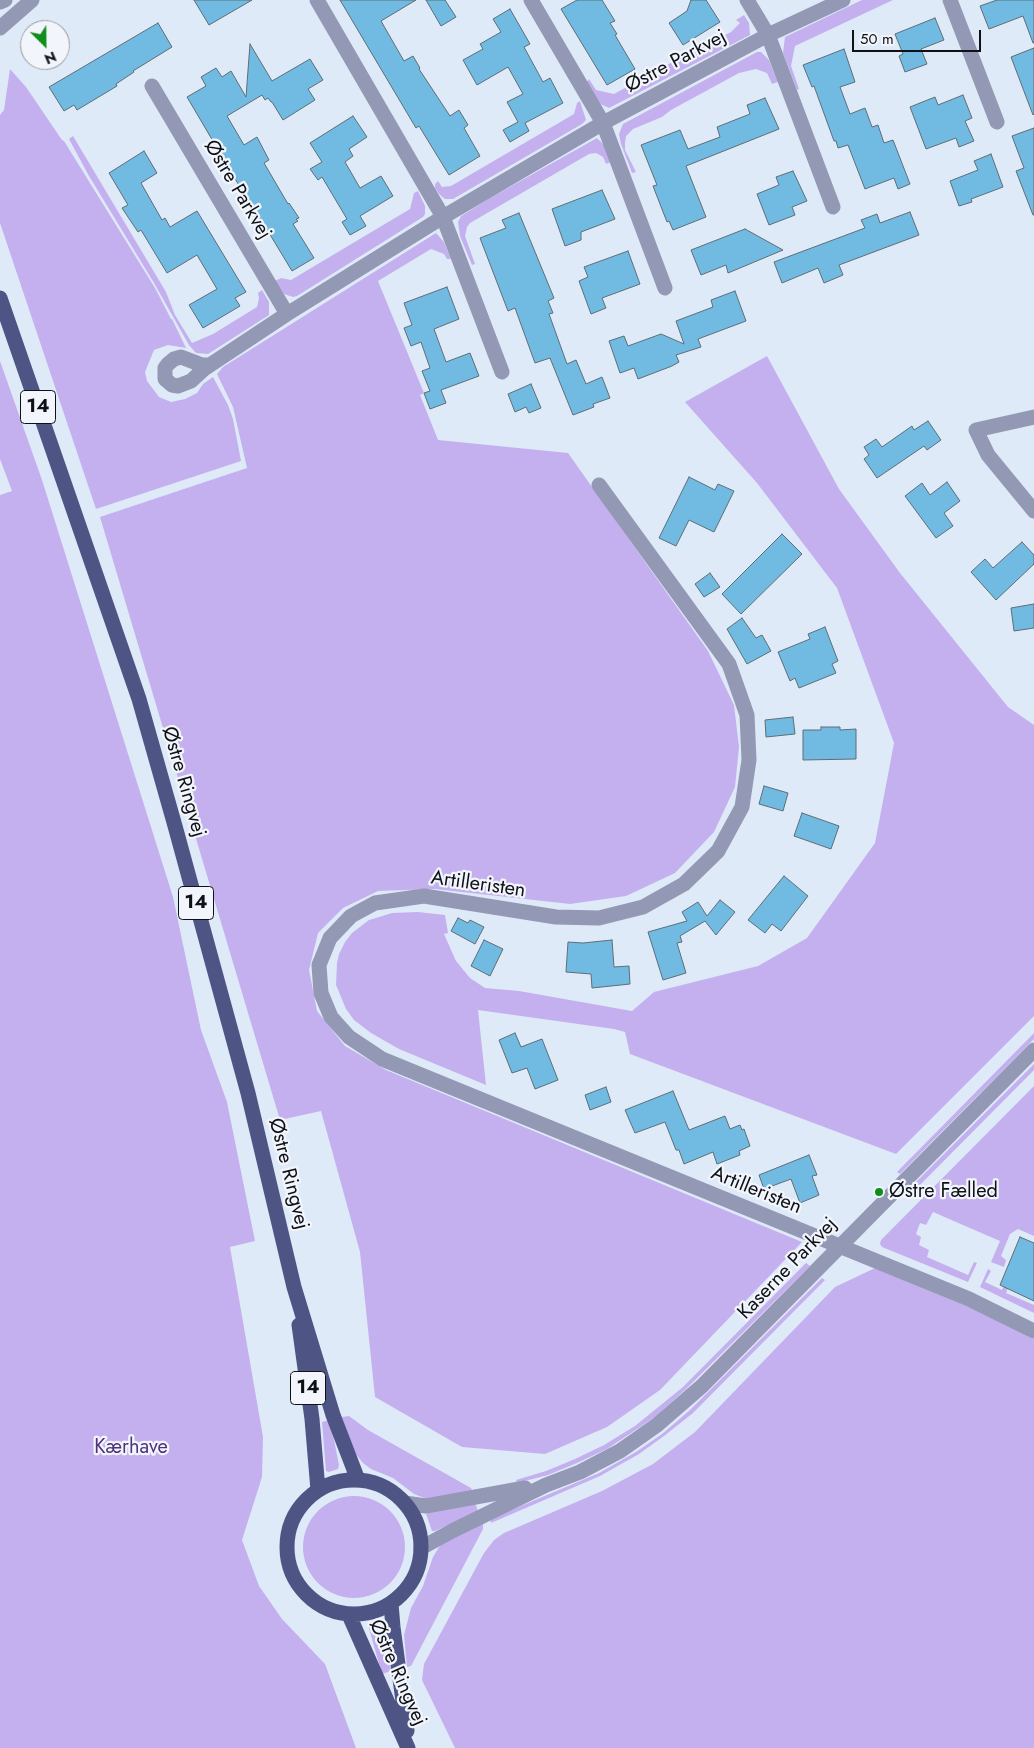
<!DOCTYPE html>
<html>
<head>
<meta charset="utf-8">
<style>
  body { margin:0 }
  #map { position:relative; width:1034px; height:1748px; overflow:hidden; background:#dfeaf8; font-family:Jost,sans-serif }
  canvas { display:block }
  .north { position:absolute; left:20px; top:20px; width:50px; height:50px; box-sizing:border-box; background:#f2f6fc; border:1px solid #979ba0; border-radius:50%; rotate:157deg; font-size:14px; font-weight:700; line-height:20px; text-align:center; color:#0e1217 }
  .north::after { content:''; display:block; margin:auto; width:18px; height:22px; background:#108e1b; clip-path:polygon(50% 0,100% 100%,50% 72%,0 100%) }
  .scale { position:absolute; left:852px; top:30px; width:129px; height:22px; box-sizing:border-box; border:2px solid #0e1217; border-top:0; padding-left:6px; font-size:15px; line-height:18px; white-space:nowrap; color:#0e1217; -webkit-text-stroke:4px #f2f6fc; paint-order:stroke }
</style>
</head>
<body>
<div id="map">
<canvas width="1034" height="1748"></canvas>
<div class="north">N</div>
<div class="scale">50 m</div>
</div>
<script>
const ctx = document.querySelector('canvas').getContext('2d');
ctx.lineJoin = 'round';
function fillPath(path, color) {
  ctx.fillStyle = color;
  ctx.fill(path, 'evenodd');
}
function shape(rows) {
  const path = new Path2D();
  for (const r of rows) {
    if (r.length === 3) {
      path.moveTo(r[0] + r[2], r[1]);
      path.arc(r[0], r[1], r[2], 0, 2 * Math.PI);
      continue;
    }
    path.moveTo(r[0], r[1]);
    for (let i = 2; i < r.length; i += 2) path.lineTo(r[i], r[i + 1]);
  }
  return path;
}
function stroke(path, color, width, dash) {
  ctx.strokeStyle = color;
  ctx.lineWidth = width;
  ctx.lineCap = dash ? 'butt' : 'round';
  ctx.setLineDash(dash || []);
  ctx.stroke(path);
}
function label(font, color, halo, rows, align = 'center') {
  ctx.font = font + ' Jost,sans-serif';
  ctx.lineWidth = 4.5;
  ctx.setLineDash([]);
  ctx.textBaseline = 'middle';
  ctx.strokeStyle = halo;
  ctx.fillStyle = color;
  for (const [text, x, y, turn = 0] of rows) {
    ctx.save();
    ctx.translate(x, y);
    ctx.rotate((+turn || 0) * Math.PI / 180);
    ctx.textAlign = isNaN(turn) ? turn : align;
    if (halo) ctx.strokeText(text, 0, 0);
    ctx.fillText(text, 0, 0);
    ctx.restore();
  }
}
const green = shape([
  [862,0,893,0,795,46,791,66,799,89,797,90,783,53,785,37],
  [744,15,749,23,750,35,609,108,598,103,586,83,589,79,596,90,614,94,676,60,731,32,740,23,736,20],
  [757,52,761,52,769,60,778,82,772,84,767,73,756,69,739,73,671,110,662,117,633,129,626,136,625,143,625,150,636,172,632,173,621,144,619,134,623,124],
  [10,69,26,87,62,140,64,141,155,288,171,319,172,319,186,348,168,345,154,350,145,372,147,381,159,397,171,402,185,399,197,393,203,384,213,377,228,405,233,419,241,461,96,509,0,223,0,115,4,110],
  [580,101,586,120,582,124,453,199,445,199,439,194,435,188,435,184,438,181,442,187,451,186,574,114,577,103],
  [73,136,166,292,175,315,192,343,213,334,257,307,259,298,258,293,262,290,269,302,269,315,208,354,196,353,189,345,154,283,89,176,69,139],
  [597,138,606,147,611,162,606,164,603,157,596,153,589,154,470,223,467,227,465,236,475,264,472,265,460,236,458,222,461,216,490,198],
  [418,191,425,206,425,214,423,217,297,296,293,297,284,294,275,281,281,278,291,280,410,209,414,193],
  [436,233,444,242,451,259,447,259,444,254,431,249,378,281,424,393,420,395,438,440,568,453,708,651,734,705,739,747,735,787,714,832,675,873,626,896,570,904,435,889,378,891,343,908,318,933,309,970,317,1011,345,1046,386,1070,802,1242,660,1390,607,1427,545,1454,462,1447,375,1397,360,1252,321,1111,280,1120,100,517,247,468,233,407,217,374,223,367],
  [767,356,839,489,900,573,1008,707,1034,725,1034,1016,896,1154,630,1054,625,1032,614,1029,478,1010,486,1085,399,1049,371,1033,354,1020,346,1009,336,985,337,963,339,954,345,942,352,933,369,920,379,917,392,913,418,912,445,915,448,933,444,934,456,961,470,978,485,988,519,991,632,1011,654,992,758,966,807,938,875,843,894,743,837,588,757,483,685,402],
  [0,361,42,480,173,897,201,1030,227,1102,255,1241,230,1247,263,1437,262,1477,242,1540,259,1586,282,1619,325,1664,356,1748,0,1748,0,495,12,491,0,459],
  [1034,1033,1034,1039,900,1174,897,1172],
  [1034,1064,1034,1070,915,1190,911,1187],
  [1034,1086,1034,1236,1018,1229,1010,1234,1001,1256,1006,1260,1004,1267,991,1262,1000,1241,933,1212,926,1225,920,1223,916,1234,921,1237,919,1245,929,1250,927,1257,968,1275,974,1262,977,1263,968,1282,882,1247,880,1244,881,1240],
  [806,1263,810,1266,686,1389,655,1417,607,1449,577,1463,548,1475,517,1483,516,1480,546,1471,575,1459,604,1445,635,1426,683,1387],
  [875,1268,988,1315,1034,1339,1034,1748,455,1748,422,1680,424,1664,484,1553,494,1540,504,1533,602,1491,653,1464,695,1432,835,1287],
  [988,1269,991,1271,985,1282,1002,1290,1007,1278,1011,1280,1006,1293,1034,1305,1034,1313,980,1287],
  [822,1278,825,1280,693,1413,664,1436,639,1454,600,1476,491,1523,490,1519,599,1473,636,1452,662,1434,690,1410],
  [349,1416,368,1430,471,1488,473,1492,427,1499,414,1494,393,1478,371,1469,363,1463,354,1452,342,1417],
  [330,1420,339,1465,338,1469,329,1472,326,1471,322,1422],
  [354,1547,51],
  [475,1503,478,1511,435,1531,432,1531,426,1514,428,1513],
  [483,1523,483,1529,411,1666,407,1667,404,1635,411,1608,423,1586,433,1557,439,1547,447,1540],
  [383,1621,391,1671,382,1674,368,1625]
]);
const building = shape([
  [194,0,252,0,209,25,194,0],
  [340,0,416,0,381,21,404,61,413,56,420,68,419,69,450,116,459,110,468,125,464,128,480,156,449,175,419,126,416,128,340,0],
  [426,0,445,0,456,17,441,26,426,0],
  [577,0,602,0,615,21,610,23,617,34,615,35,635,69,607,85,561,9,577,0],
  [691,0,706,0,720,22,683,45,669,23,687,11,691,0],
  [997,0,1034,0,1034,43,1033,43,1023,16,989,29,980,6,997,0],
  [510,9,530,44,524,47,543,82,550,78,563,103,525,123,529,131,510,142,503,130,518,122,507,102,523,94,508,67,477,85,463,60,483,49,480,44,501,32,493,19,510,9],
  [935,18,944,40,921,49,927,64,905,72,899,56,903,54,895,34,935,18],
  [158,23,172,47,133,71,134,72,116,84,117,86,77,110,74,105,64,111,49,87,158,23],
  [250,44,272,81,310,59,323,80,308,89,315,100,283,120,272,102,271,102,268,98,265,100,262,95,227,116,244,145,257,137,269,160,264,163,288,204,289,203,299,218,296,219,298,221,293,224,314,258,292,271,263,223,259,225,238,189,240,187,187,97,206,86,201,77,216,68,222,77,231,71,246,97,250,44],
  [1034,48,1034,114,1033,115,1011,57,1034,48],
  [844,49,855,82,840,87,850,114,865,108,872,127,878,125,884,143,893,140,910,184,898,189,894,178,865,189,848,145,838,148,836,141,834,141,814,86,812,87,803,65,844,49],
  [963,95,972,118,965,121,974,141,959,147,956,138,926,149,910,107,935,97,938,105,963,95],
  [765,98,779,129,686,166,706,217,673,230,669,221,667,222,653,186,657,185,641,145,680,130,688,149,720,137,717,127,750,114,747,105,765,98],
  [353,116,367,137,349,149,353,156,345,162,360,188,381,176,393,196,360,216,366,226,350,235,342,222,347,219,322,177,318,180,310,169,322,162,310,143,353,116],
  [1034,128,1034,215,1033,215,1016,171,1024,168,1012,136,1034,128],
  [144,151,157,173,141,183,162,220,165,218,170,227,197,211,246,292,235,298,240,306,203,328,189,305,217,289,197,255,167,273,141,230,138,232,122,208,128,205,109,173,144,151],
  [991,154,1003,187,971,199,972,202,959,206,950,181,978,170,974,161,991,154],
  [793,171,807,201,792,207,795,215,769,225,757,194,779,185,776,177,793,171],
  [602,190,615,219,581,232,581,240,565,246,552,209,602,190],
  [910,212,919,235,839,265,843,275,824,283,818,268,782,283,774,262,865,228,861,220,877,214,880,223,910,212],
  [519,213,554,298,548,301,553,313,549,314,567,364,576,360,586,384,602,377,610,398,593,404,594,407,573,415,550,358,535,363,515,308,508,311,480,238,506,228,502,220,519,213],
  [745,229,783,250,728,273,726,265,701,275,691,250,745,229],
  [628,251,640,284,602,298,606,308,591,314,579,281,588,277,584,267,628,251],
  [447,287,459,319,434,329,446,362,470,353,479,376,441,390,446,403,430,409,424,393,430,391,422,371,430,368,421,342,411,346,404,328,412,325,404,303,447,287],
  [735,291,746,321,698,339,701,347,676,355,679,362,672,366,638,379,634,368,620,373,609,341,624,336,628,346,661,334,684,344,676,321,713,307,711,300,735,291],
  [531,384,541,408,529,413,526,407,515,412,508,394,531,384],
  [928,421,941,440,927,450,924,446,877,478,864,459,869,455,864,447,876,439,882,447,912,426,914,430,928,421],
  [689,477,715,490,718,484,734,491,714,532,689,520,676,546,659,538,689,477],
  [947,482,960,501,944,513,953,526,936,538,905,496,922,483,930,495,947,482],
  [782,534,802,554,741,614,722,594,782,534],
  [1022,542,1034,555,1034,564,996,600,971,572,985,559,993,568,1022,542],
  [710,573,720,587,704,597,695,584,710,573],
  [1034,604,1034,628,1014,631,1011,608,1034,604],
  [742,618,756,638,762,635,771,651,747,664,727,629,742,618],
  [825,627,838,661,832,664,836,673,799,688,795,678,790,681,778,652,810,639,808,634,825,627],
  [793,717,795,734,766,737,765,720,793,717],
  [821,727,840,727,840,730,856,729,856,759,803,760,803,730,821,730,821,727],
  [764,786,788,793,783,811,759,804,764,786],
  [802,813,839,826,831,849,794,836,802,813],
  [784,876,808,896,781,931,772,924,765,933,748,920,784,876],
  [720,900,735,912,716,935,705,921,680,936,682,942,677,943,686,973,663,980,648,932,687,921,682,912,698,902,707,916,720,900],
  [458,918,468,923,470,920,484,927,475,944,451,931,458,918],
  [484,940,503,949,490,976,471,966,484,940],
  [612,940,614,967,629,966,630,984,592,988,591,974,566,972,568,942,583,943,612,940],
  [515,1033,521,1047,542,1039,558,1080,535,1089,527,1068,512,1073,499,1040,515,1033],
  [606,1087,611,1102,590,1110,585,1095,606,1087],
  [673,1091,689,1130,725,1116,730,1129,740,1125,742,1130,744,1129,750,1146,739,1151,740,1155,717,1164,713,1152,684,1164,679,1150,676,1150,665,1122,635,1133,625,1110,673,1091],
  [809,1155,817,1175,812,1176,819,1195,800,1203,791,1179,764,1189,759,1175,809,1155],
  [1020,1237,1034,1243,1034,1301,1000,1285,1020,1237]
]);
const minor = shape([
  [317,0,443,217,502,372],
  [531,0,603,123,665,288],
  [747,0,768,35,833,207],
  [950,0,997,122],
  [0,2,5,0],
  [0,28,32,0],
  [152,86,287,314],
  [210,365,202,365,181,357,174,359,168,364,165,368,165,379,172,385,178,386,191,381,204,369,210,365,287,314,443,217,603,123,768,35,843,0],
  [1034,417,976,430,988,455,1034,511],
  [599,485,729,664,747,715,749,760,742,807,718,851,684,884,643,907,599,918,556,917,424,896,375,903,351,916,330,938,319,965,321,993,331,1017,349,1037,382,1059,969,1299,1034,1331],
  [405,1503,426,1506,525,1488],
  [421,1548,452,1531,546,1485,580,1472,620,1451,657,1425,702,1386,1034,1050]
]);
const major = shape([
  [0,298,139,699,175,826,248,1093,294,1287,333,1415,358,1480],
  [299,1325,312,1419,318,1490],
  [354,1547,67],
  [391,1604,393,1627,407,1731],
  [349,1615,408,1748]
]);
const markers = [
  [879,1192,5,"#108e1b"]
];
const shields = [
  [38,407,35],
  [196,903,35],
  [308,1388,35]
];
const shieldNames = [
  ["14",38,407],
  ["14",196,903],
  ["14",308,1388]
];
const streetNames = [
  ["Østre Parkvej",676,62,-28],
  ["Østre Parkvej",237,190,59],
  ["Østre Ringvej",183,782,74],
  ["Artilleristen",478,885,8],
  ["Østre Ringvej",288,1174,76],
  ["Artilleristen",756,1191,22],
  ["Kaserne Parkvej",788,1269,-46],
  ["Østre Ringvej",397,1673,66]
];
const poiNames = [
  ["Østre Fælled",889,1192]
];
const parkNames = [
  ["Kærhave",131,1448]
];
fillPath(green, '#c4b0ef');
fillPath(building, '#71bbe2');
stroke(building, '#5e6d75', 1);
stroke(minor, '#9398b4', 15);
stroke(major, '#4e5585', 15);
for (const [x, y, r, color] of markers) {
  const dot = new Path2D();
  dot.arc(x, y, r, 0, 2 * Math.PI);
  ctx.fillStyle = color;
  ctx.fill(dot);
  stroke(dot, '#f2f6fc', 2);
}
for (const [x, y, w] of shields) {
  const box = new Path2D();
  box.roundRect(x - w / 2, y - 16.5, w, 33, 4);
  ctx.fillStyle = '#f2f6fc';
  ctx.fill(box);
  stroke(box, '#0e1217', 1);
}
label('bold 19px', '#0e1217', null, shieldNames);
label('20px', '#0e1217', '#f2f6fc', streetNames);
label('20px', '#0e1217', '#f2f6fc', poiNames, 'left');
label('20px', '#4f317c', '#f2f6fc', parkNames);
</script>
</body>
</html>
